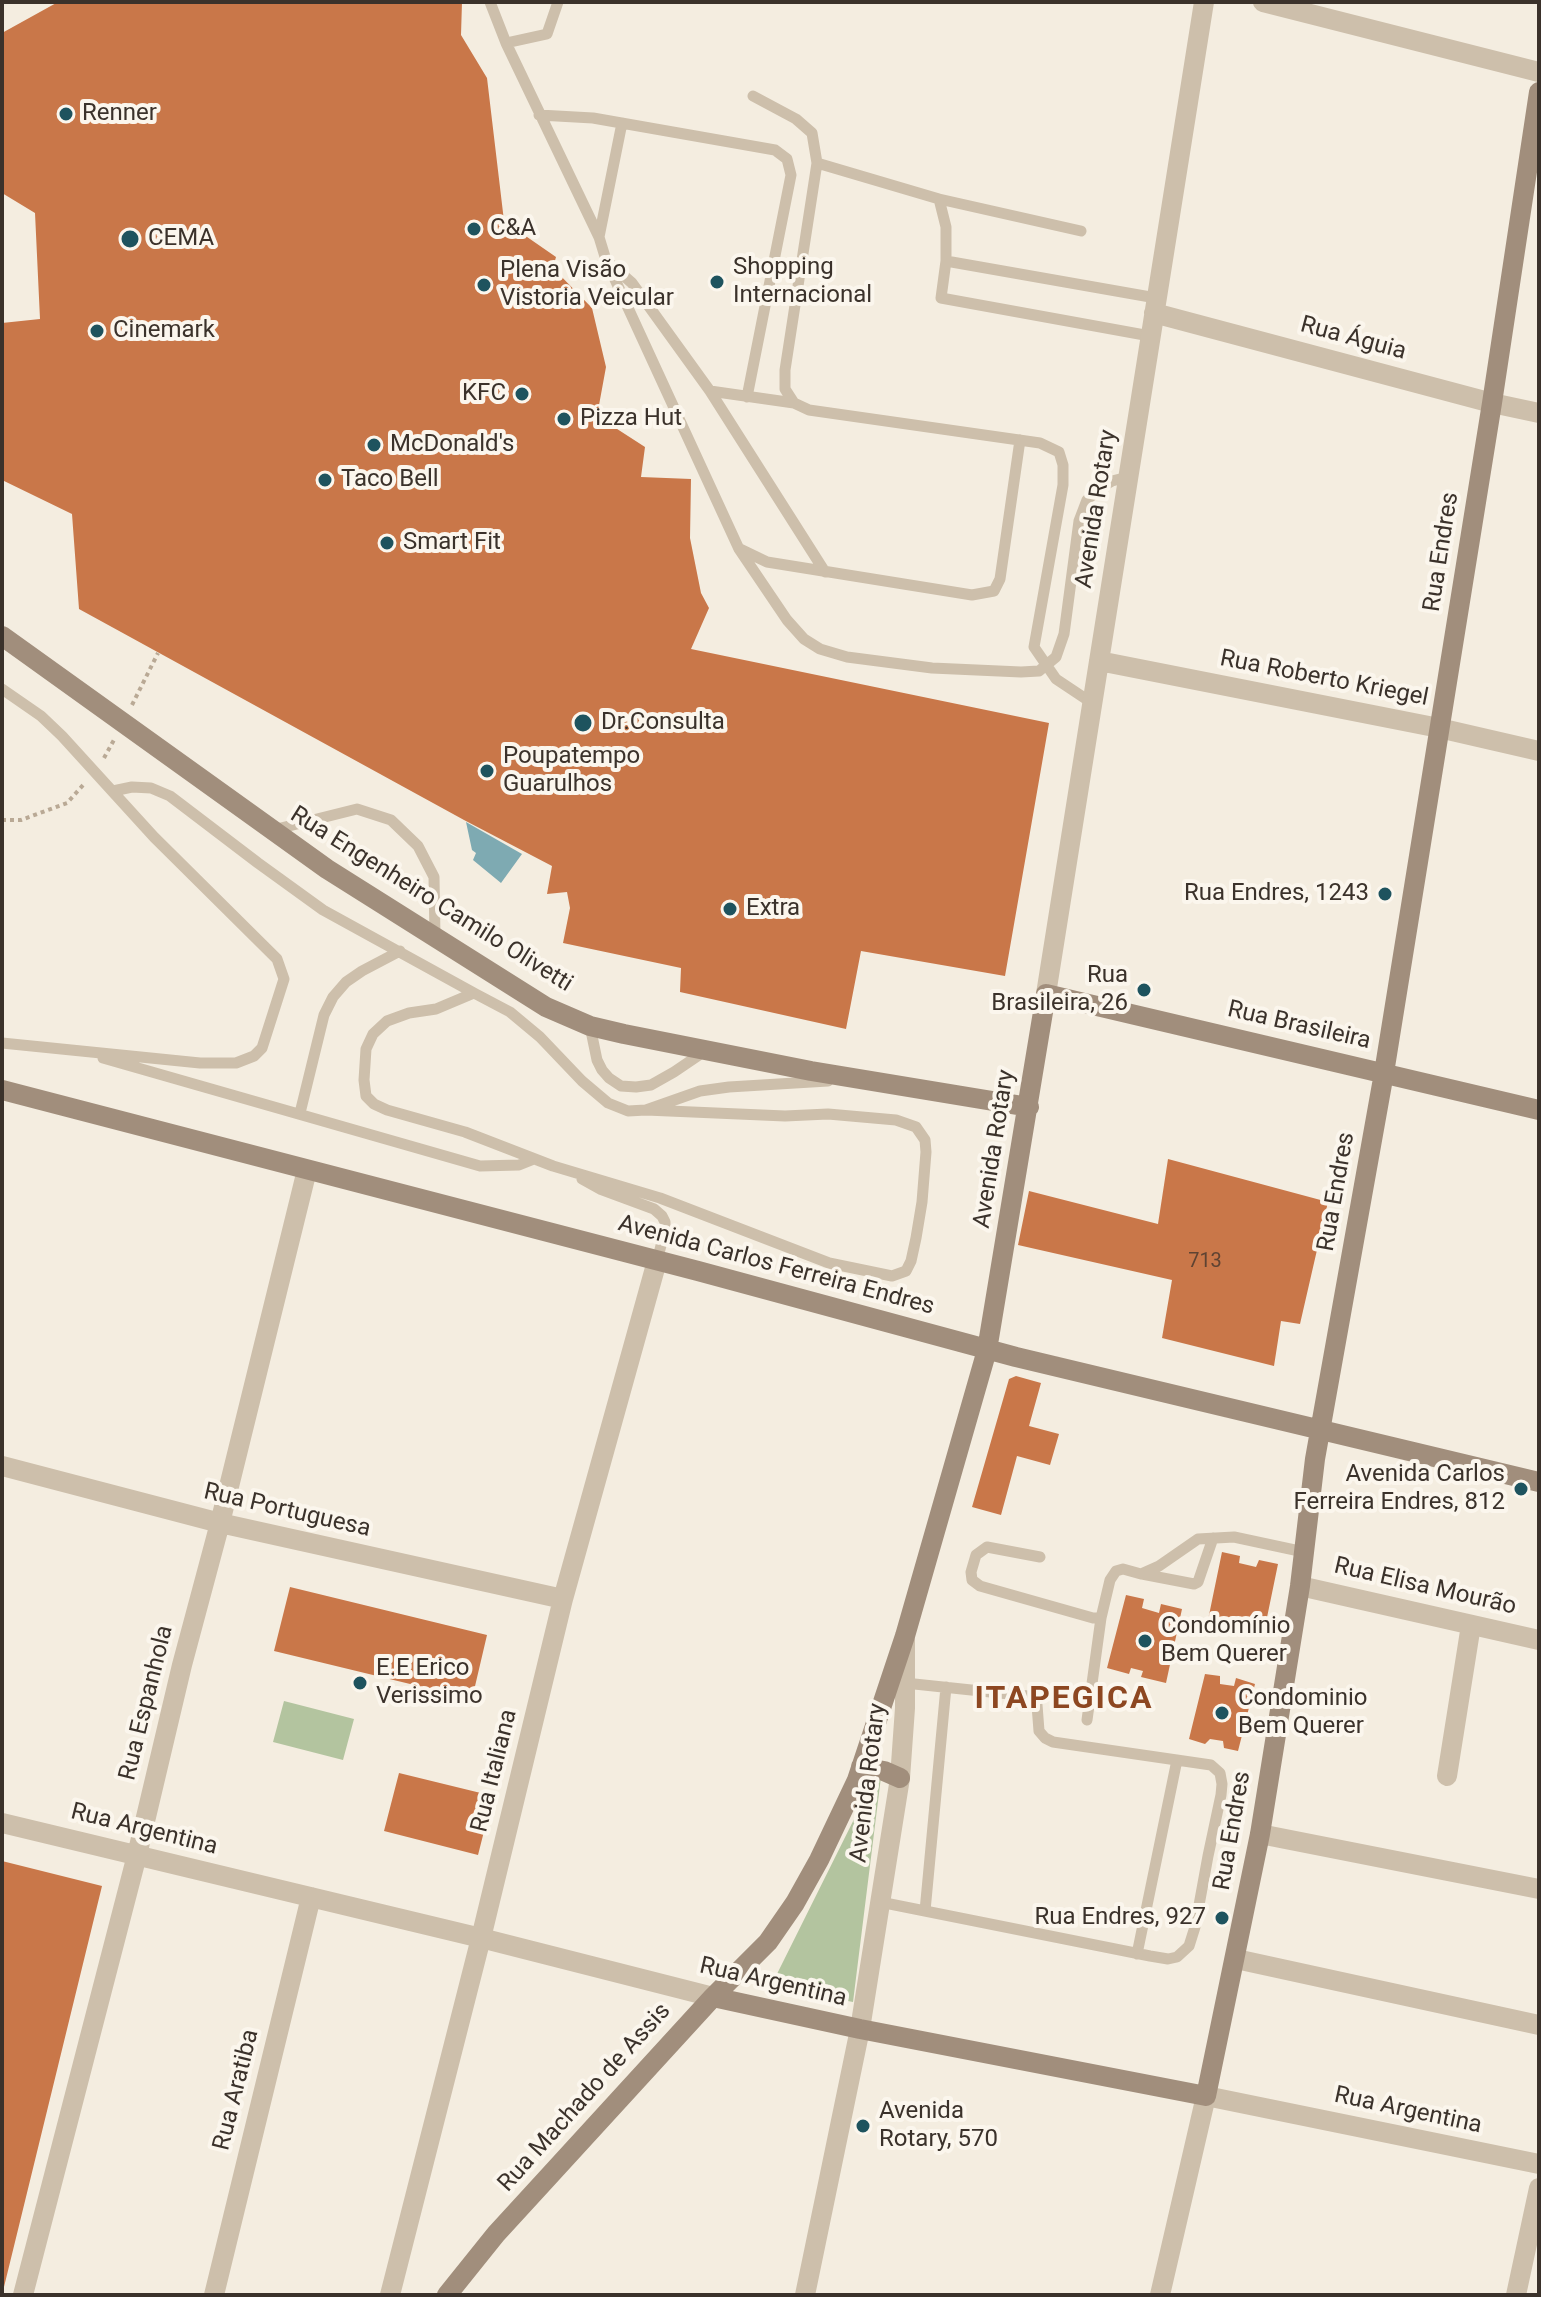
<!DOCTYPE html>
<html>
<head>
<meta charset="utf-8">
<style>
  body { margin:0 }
  #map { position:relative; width:1541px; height:2297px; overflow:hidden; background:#f4ede0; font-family:Roboto,sans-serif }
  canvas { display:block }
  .frame { position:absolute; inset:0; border:4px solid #3b322b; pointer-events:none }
</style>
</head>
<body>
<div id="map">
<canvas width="1541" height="2297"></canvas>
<div class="frame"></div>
</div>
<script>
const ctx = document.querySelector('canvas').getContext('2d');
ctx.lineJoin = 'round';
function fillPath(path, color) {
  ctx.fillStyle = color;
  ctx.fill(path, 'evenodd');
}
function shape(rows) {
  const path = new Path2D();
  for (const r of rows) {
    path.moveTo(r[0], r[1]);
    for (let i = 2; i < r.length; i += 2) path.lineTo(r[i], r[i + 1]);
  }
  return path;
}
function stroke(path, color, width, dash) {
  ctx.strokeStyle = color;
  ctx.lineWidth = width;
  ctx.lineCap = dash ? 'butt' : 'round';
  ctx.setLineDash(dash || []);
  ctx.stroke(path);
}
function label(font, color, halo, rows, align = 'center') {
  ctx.font = font + ' Roboto,sans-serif';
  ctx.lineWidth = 8;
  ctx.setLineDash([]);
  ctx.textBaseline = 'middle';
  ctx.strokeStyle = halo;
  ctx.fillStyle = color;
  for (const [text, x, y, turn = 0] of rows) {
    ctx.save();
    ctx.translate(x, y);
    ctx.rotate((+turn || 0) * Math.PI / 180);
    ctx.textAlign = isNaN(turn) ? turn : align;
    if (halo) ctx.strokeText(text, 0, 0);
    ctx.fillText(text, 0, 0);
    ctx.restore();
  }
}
const green = shape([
  [284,1701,354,1719,343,1760,273,1742],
  [883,1761,853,2002,771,1986]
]);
const water = shape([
  [466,822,522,854,501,883,473,860,476,853,472,850]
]);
const building = shape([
  [58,2,462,2,461,35,487,78,504,221,556,257,553,268,592,308,606,367,597,416,645,447,641,477,691,479,690,538,701,593,709,608,691,649,1049,723,1005,976,861,951,846,1029,680,992,681,968,563,943,570,908,567,892,547,894,552,866,464,820,79,609,72,514,2,480,2,323,40,319,35,213,2,193,2,33],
  [1168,1159,1328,1202,1300,1324,1281,1321,1274,1366,1162,1338,1172,1280,1018,1245,1029,1191,1158,1224],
  [1016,1376,1041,1383,1029,1426,1059,1434,1050,1465,1017,1456,1001,1515,972,1507,1009,1379],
  [1222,1552,1240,1556,1239,1563,1256,1567,1259,1560,1278,1564,1264,1632,1245,1628,1247,1620,1229,1617,1228,1624,1208,1620],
  [290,1587,487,1635,472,1699,274,1651],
  [1126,1595,1144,1599,1142,1608,1159,1613,1161,1604,1182,1609,1166,1683,1141,1677,1143,1671,1131,1668,1129,1674,1107,1668],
  [1205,1674,1220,1676,1220,1684,1234,1686,1236,1678,1255,1684,1238,1751,1224,1748,1223,1741,1210,1739,1205,1744,1189,1739],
  [399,1773,493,1796,478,1855,384,1831],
  [2,1861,102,1886,3,2291,2,2291]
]);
const path = shape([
  [132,705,158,653],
  [104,758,115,738],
  [2,820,21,820,67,803,84,784]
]);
const lane = shape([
  [490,2,506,43,599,237,606,260,739,549,787,620,804,639,820,649,847,657,932,668,1021,672,1039,671,1056,657,1064,634,1079,521,1087,500,1100,488,1112,481,1128,477],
  [506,43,547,34,558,2],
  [753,96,796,119,812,133,817,163,785,370,785,389,794,403,809,410,1040,443,1059,452,1063,465,1063,485,1034,647,1056,679,1092,703],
  [539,115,593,118,775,150,787,159,791,175,747,397],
  [817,163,939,199,946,227,946,261,1156,298],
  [939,199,1081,231],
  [599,237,622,123],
  [946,261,941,298,1150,336],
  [608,262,632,283,710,391,825,572],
  [710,391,794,403],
  [740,549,767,562,972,595,994,591,1000,579,1020,440],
  [2,689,41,716,62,736,154,837,277,959,284,979,262,1048,254,1056,236,1063,200,1063,2,1043],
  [113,791,132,787,151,788,170,796,258,863,323,910,474,993],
  [273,830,357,809,391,820,418,846,434,877,435,937],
  [590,1026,597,1060,602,1070,609,1078,621,1086,636,1087,651,1085,674,1072,705,1051],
  [103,1058,480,1166,519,1165,534,1159],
  [646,1110,785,1116,828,1114,896,1120,916,1127,925,1140,926,1152,922,1202,916,1238,911,1261,906,1271,892,1276,829,1263,660,1198,553,1166,465,1132,387,1110,374,1104,366,1096,364,1080,366,1049,373,1034,387,1021,409,1013,436,1009,474,993,510,1012,540,1037,582,1081,608,1103,628,1111,646,1110,700,1091,729,1087,828,1081],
  [300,1113,324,1015,333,997,346,982,362,971,400,951],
  [582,1179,600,1189,654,1209,662,1216,665,1222,665,1230,657,1261],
  [1040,1557,987,1547,976,1555,971,1572,972,1580,980,1586,1093,1618,1101,1618,1110,1580,1116,1571,1123,1569,1141,1574,1159,1566,1198,1539,1234,1537,1304,1552],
  [1142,1574,1194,1584,1198,1582,1213,1538],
  [1087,1720,1101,1618],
  [880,1902,1150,1956,1168,1959,1177,1957,1189,1946,1195,1927,1208,1856,1221,1795,1222,1784,1220,1773,1211,1765,1053,1742,1045,1738,1039,1731,1037,1705,1033,1699,1028,1696,905,1683],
  [925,1911,946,1687],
  [1137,1954,1177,1760]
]);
const street = shape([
  [1263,2,1539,72],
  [1154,313,1492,403,1539,413],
  [1099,661,1439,728,1539,751],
  [1046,994,1204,2],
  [2,1466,220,1523,563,1599],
  [1300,1586,1539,1640],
  [1447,1776,1471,1625],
  [2,1823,481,1938,713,1997],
  [1260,1834,1539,1889],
  [1236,1959,1539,2025],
  [23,2295,137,1855,182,1665,220,1523,307,1170],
  [214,2295,311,1897],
  [390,2295,481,1938,563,1599,657,1261],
  [805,2295,860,2029,900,1778,905,1708,905,1640],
  [1160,2295,1206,2096,1539,2164],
  [1516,2295,1539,2188]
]);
const secondary = shape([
  [2,636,327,869,546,1007,590,1026,624,1034,811,1071,1029,1107],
  [2,1090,698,1271,1016,1357,1539,1482],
  [861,1767,884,1771,900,1778],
  [713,1997,860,2029,1206,2096,1260,1834,1300,1586,1315,1459,1384,1073,1492,403,1539,92],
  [447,2295,496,2234,551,2174,713,1997,768,1942,795,1903,819,1860,857,1780,905,1636,987,1350,1046,994,1539,1110]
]);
const markers = [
  [66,114,8,"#1e535e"],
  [474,229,8,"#1e535e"],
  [130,239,10,"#1e535e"],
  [717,282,8,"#1e535e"],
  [484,285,8,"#1e535e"],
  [97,331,8,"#1e535e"],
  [522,394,8,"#1e535e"],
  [564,419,8,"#1e535e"],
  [374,445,8,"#1e535e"],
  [325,480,8,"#1e535e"],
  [387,543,8,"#1e535e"],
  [583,723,10,"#1e535e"],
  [487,771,8,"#1e535e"],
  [1385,894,8,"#1e535e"],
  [730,909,8,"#1e535e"],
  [1144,990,8,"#1e535e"],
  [1521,1489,8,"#1e535e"],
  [1145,1641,8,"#1e535e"],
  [360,1683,8,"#1e535e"],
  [1222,1713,8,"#1e535e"],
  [1222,1918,8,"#1e535e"],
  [863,2126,8,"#1e535e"]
];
const numberNames = [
  ["713",1205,1262]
];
const poiNames = [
  ["Renner",82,114],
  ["C&A",490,229],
  ["CEMA",148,239],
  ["Shopping",733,268],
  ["Internacional",733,296],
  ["Plena Visão",500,271],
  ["Vistoria Veicular",500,299],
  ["Cinemark",113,331],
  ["KFC",506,394,"right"],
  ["Pizza Hut",580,419],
  ["McDonald's",390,445],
  ["Taco Bell",341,480],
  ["Smart Fit",403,543],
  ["Dr.Consulta",601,723],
  ["Poupatempo",503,757],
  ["Guarulhos",503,785],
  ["Rua Endres, 1243",1369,894,"right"],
  ["Extra",746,909],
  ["Rua",1128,976,"right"],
  ["Brasileira, 26",1128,1004,"right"],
  ["Avenida Carlos",1505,1475,"right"],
  ["Ferreira Endres, 812",1505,1503,"right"],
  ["Condomínio",1161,1627],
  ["Bem Querer",1161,1655],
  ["E.E Erico",376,1669],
  ["Verissimo",376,1697],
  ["Condominio",1238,1699],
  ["Bem Querer",1238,1727],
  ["Rua Endres, 927",1206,1918,"right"],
  ["Avenida",879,2112],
  ["Rotary, 570",879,2140]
];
const streetNames = [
  ["Rua Águia",1353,339,15],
  ["Avenida Rotary",1097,509,-81],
  ["Rua Endres",1442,552,-81],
  ["Rua Roberto Kriegel",1324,679,11],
  ["Rua Engenheiro Camilo Olivetti",431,900,32],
  ["Rua Brasileira",1299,1026,13],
  ["Avenida Rotary",995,1149,-81],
  ["Rua Endres",1337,1192,-80],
  ["Avenida Carlos Ferreira Endres",776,1266,15],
  ["Rua Portuguesa",287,1511,13],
  ["Rua Elisa Mourão",1425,1587,13],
  ["Rua Espanhola",147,1703,-76],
  ["Rua Italiana",495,1771,-76],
  ["Avenida Rotary",869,1783,-83],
  ["Rua Argentina",144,1830,14],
  ["Rua Endres",1233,1831,-80],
  ["Rua Argentina",773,1983,13],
  ["Rua Aratiba",237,2090,-76],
  ["Rua Machado de Assis",585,2098,-48],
  ["Rua Argentina",1408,2111,12]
];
const districtNames = [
  ["ITAPEGICA",1064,1700]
];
fillPath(green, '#b3c49f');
fillPath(water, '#7eaab2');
fillPath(building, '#c97749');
stroke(path, '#b9a995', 4, [4, 4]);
stroke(lane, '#cdbfab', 11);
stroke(street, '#cdbfab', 20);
stroke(secondary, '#a18e7c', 20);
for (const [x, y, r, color] of markers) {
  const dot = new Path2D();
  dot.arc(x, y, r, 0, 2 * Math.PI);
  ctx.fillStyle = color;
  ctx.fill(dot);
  stroke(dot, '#fbf6ed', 3);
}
label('20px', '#5e4332', null, numberNames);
label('24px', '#3b322b', '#fbf6ed', poiNames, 'left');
label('24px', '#3b322b', '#fbf6ed', streetNames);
ctx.letterSpacing = '2px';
label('bold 32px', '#8d4721', '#fbf6ed', districtNames);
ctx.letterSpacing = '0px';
</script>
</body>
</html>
